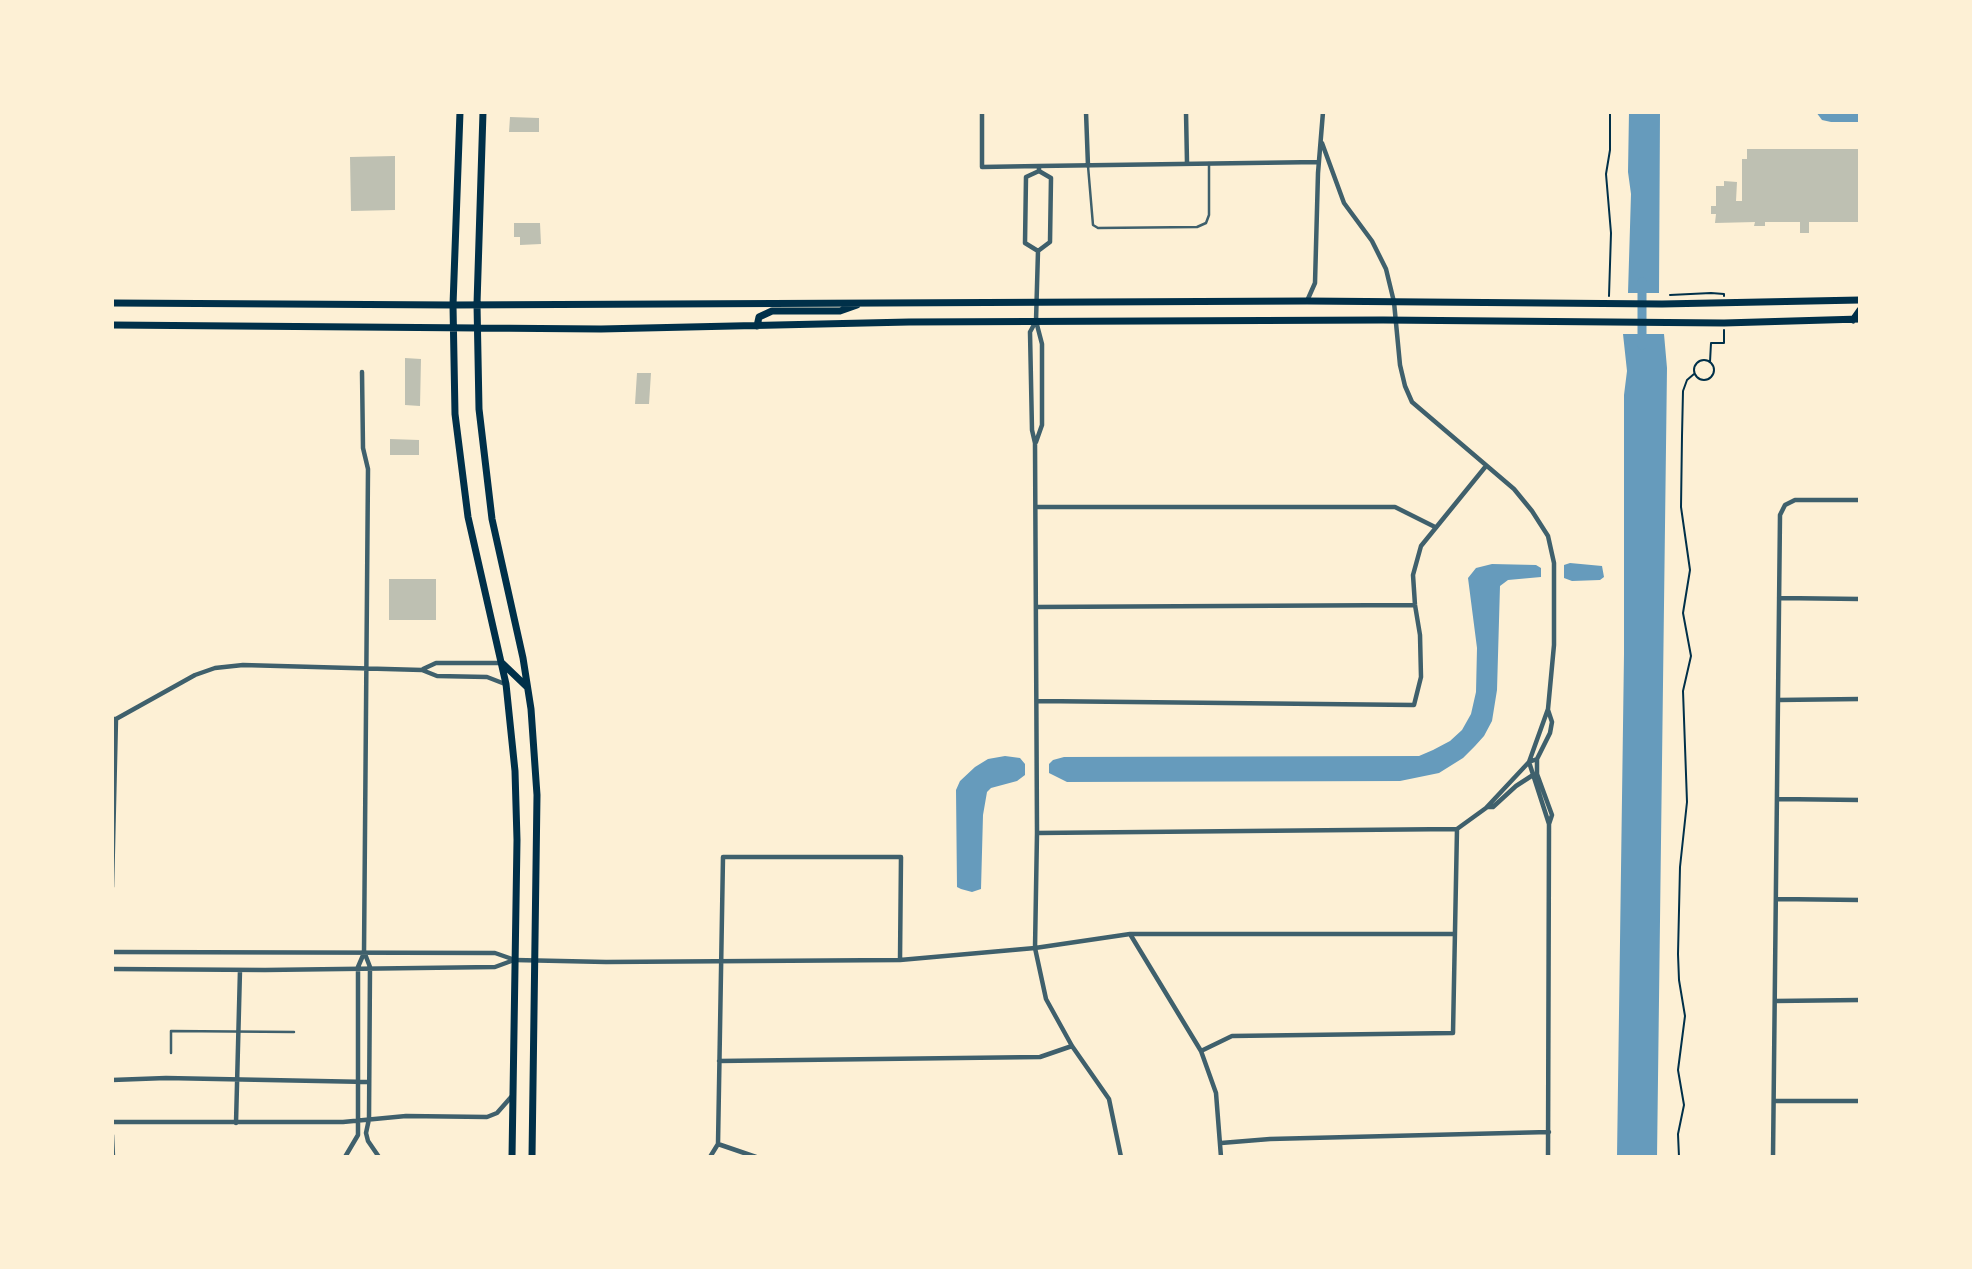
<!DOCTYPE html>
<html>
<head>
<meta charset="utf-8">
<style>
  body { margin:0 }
  #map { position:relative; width:1972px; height:1269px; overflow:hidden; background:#fdf0d5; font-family:Lora,serif }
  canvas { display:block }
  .frame { position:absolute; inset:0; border:114px solid #fdf0d5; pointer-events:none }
</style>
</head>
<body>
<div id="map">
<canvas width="1972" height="1269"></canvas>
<div class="frame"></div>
</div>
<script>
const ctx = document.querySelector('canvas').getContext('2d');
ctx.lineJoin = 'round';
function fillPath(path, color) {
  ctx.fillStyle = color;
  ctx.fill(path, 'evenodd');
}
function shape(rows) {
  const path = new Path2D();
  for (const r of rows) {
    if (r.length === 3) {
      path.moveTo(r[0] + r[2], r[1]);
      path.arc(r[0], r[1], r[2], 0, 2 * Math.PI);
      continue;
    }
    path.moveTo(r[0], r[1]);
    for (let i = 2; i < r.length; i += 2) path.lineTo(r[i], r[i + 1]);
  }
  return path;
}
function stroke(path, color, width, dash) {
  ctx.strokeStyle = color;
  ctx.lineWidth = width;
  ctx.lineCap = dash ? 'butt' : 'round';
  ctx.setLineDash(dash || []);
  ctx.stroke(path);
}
const water = shape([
  [1629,112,1660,112,1659,293,1628,293,1631,194,1628,172],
  [1816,112,1860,112,1860,122,1831,122,1822,120],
  [1623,334,1664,334,1667,368,1657,1157,1617,1157,1624,654,1624,395,1627,371],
  [1570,563,1602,566,1604,577,1600,580,1572,581,1564,578,1564,565],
  [1492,564,1536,565,1541,568,1541,577,1508,580,1500,586,1497,690,1492,721,1484,736,1475,746,1463,758,1439,773,1400,781,1067,782,1049,773,1049,764,1053,760,1064,757,1419,756,1433,750,1450,741,1462,730,1471,714,1476,692,1477,648,1468,578,1476,568],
  [1005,756,1020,758,1025,764,1025,775,1017,781,991,788,987,792,983,815,981,889,972,892,961,889,957,887,956,790,960,781,975,767,988,759]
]);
const canal = shape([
  [1642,282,1642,345]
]);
const building = shape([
  [510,117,539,118,539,132,509,132],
  [1747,149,1860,149,1860,222,1809,222,1809,233,1800,233,1800,222,1765,222,1765,226,1754,226,1755,222,1715,223,1716,214,1711,214,1711,206,1716,206,1716,186,1724,186,1724,181,1737,182,1736,201,1742,201,1742,159,1747,159],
  [395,156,395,210,351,211,350,157],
  [514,223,540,223,541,244,520,245,520,237,514,237],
  [405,358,421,359,420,406,405,405],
  [637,373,651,373,649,404,635,404],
  [390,439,419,440,419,455,390,455],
  [389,579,436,579,436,620,389,620]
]);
const path = shape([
  [1670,295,1711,293,1724,294,1724,296],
  [1609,296,1611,233,1606,174,1610,150,1610,112],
  [1704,370,10],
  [1710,362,1711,343,1724,343,1724,330],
  [1679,1157,1678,1134,1684,1105,1678,1070,1685,1016,1679,980,1678,954,1680,867,1687,802,1683,691,1691,656,1683,613,1690,570,1681,507,1682,436,1683,391,1687,380,1694,374]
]);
const service = shape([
  [1088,166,1093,225,1098,228,1197,227,1206,223,1209,215,1209,163],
  [171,1053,171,1031,294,1032]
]);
const minor = shape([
  [982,112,982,167,1039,166,1039,171,1051,178,1050,242,1038,251,1025,243,1026,177,1039,171],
  [1086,112,1088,166],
  [1186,112,1187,163],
  [1322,143,1344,203,1372,241,1386,269,1394,302,1400,365,1405,386,1412,402,1514,489,1532,511,1548,536,1554,563,1554,645,1548,709,1529,762,1549,824],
  [1039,166,1319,162],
  [1307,301,1315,283,1318,173,1323,112],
  [1036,321,1030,332,1032,430,1035,443,1037,833,1035,948,1046,999,1072,1046,1109,1099,1121,1157],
  [1036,442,1042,425,1042,344,1036,321,1038,251],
  [1036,507,1395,507,1435,527],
  [1779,598,1860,599],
  [1036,607,1415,605],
  [423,669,436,663,502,663],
  [1778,700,1860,699],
  [1037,701,1414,705,1421,677,1420,635,1415,605,1413,575,1421,546,1486,466],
  [1548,710,1552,722,1550,733,1537,759,1537,774,1552,815,1549,824,1548,1157],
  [112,719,116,719,195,675,215,668,243,665,422,670,437,676,487,677,505,684],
  [1777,799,1860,800],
  [1487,807,1493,807,1516,786,1533,775],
  [1037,833,1457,829,1486,808,1529,762,1537,759],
  [112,887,116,719],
  [1776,899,1860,900],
  [1130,934,1201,1051,1216,1093,1221,1157],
  [112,952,495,953,515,960,606,962,900,960,1035,948,1130,934,1455,934],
  [365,954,370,967,369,1119,366,1133,368,1141,379,1157],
  [112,969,265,970,495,967,514,960],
  [1775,1001,1860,1000],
  [1201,1051,1232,1036,1453,1033,1457,829],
  [719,1061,1040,1057,1072,1046],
  [112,1080,166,1078,369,1082],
  [1774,1101,1860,1101],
  [112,1122,343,1122,406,1116,487,1117,497,1113,512,1096],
  [236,1123,240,970],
  [112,1135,113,1157],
  [1221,1143,1270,1139,1549,1132],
  [718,1144,756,1157],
  [345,1157,358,1135,358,967,364,953,368,469,363,448,362,372],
  [710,1157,718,1144,723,857,901,857,900,960],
  [1773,1157,1780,515,1785,505,1795,500,1860,500]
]);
const primary = shape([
  [460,112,453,305,455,414,468,517,506,684,515,771,517,840,512,1157],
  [483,112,477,304,479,409,492,519,523,658,531,709,537,795,532,1157],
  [112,303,453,305,1307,301,1662,304,1860,300],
  [1853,320,1860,310],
  [112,325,601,329,909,322,1383,320,1724,323,1860,319],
  [757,326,759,317,772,311,840,311,857,305],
  [502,663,526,686]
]);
fillPath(water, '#669bbc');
stroke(canal, '#669bbc', 9);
fillPath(building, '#bec0b2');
stroke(path, '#003049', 2);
stroke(service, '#3f606c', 2.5);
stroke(minor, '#3f606c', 4.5);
stroke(primary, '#003049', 7);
</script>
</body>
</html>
